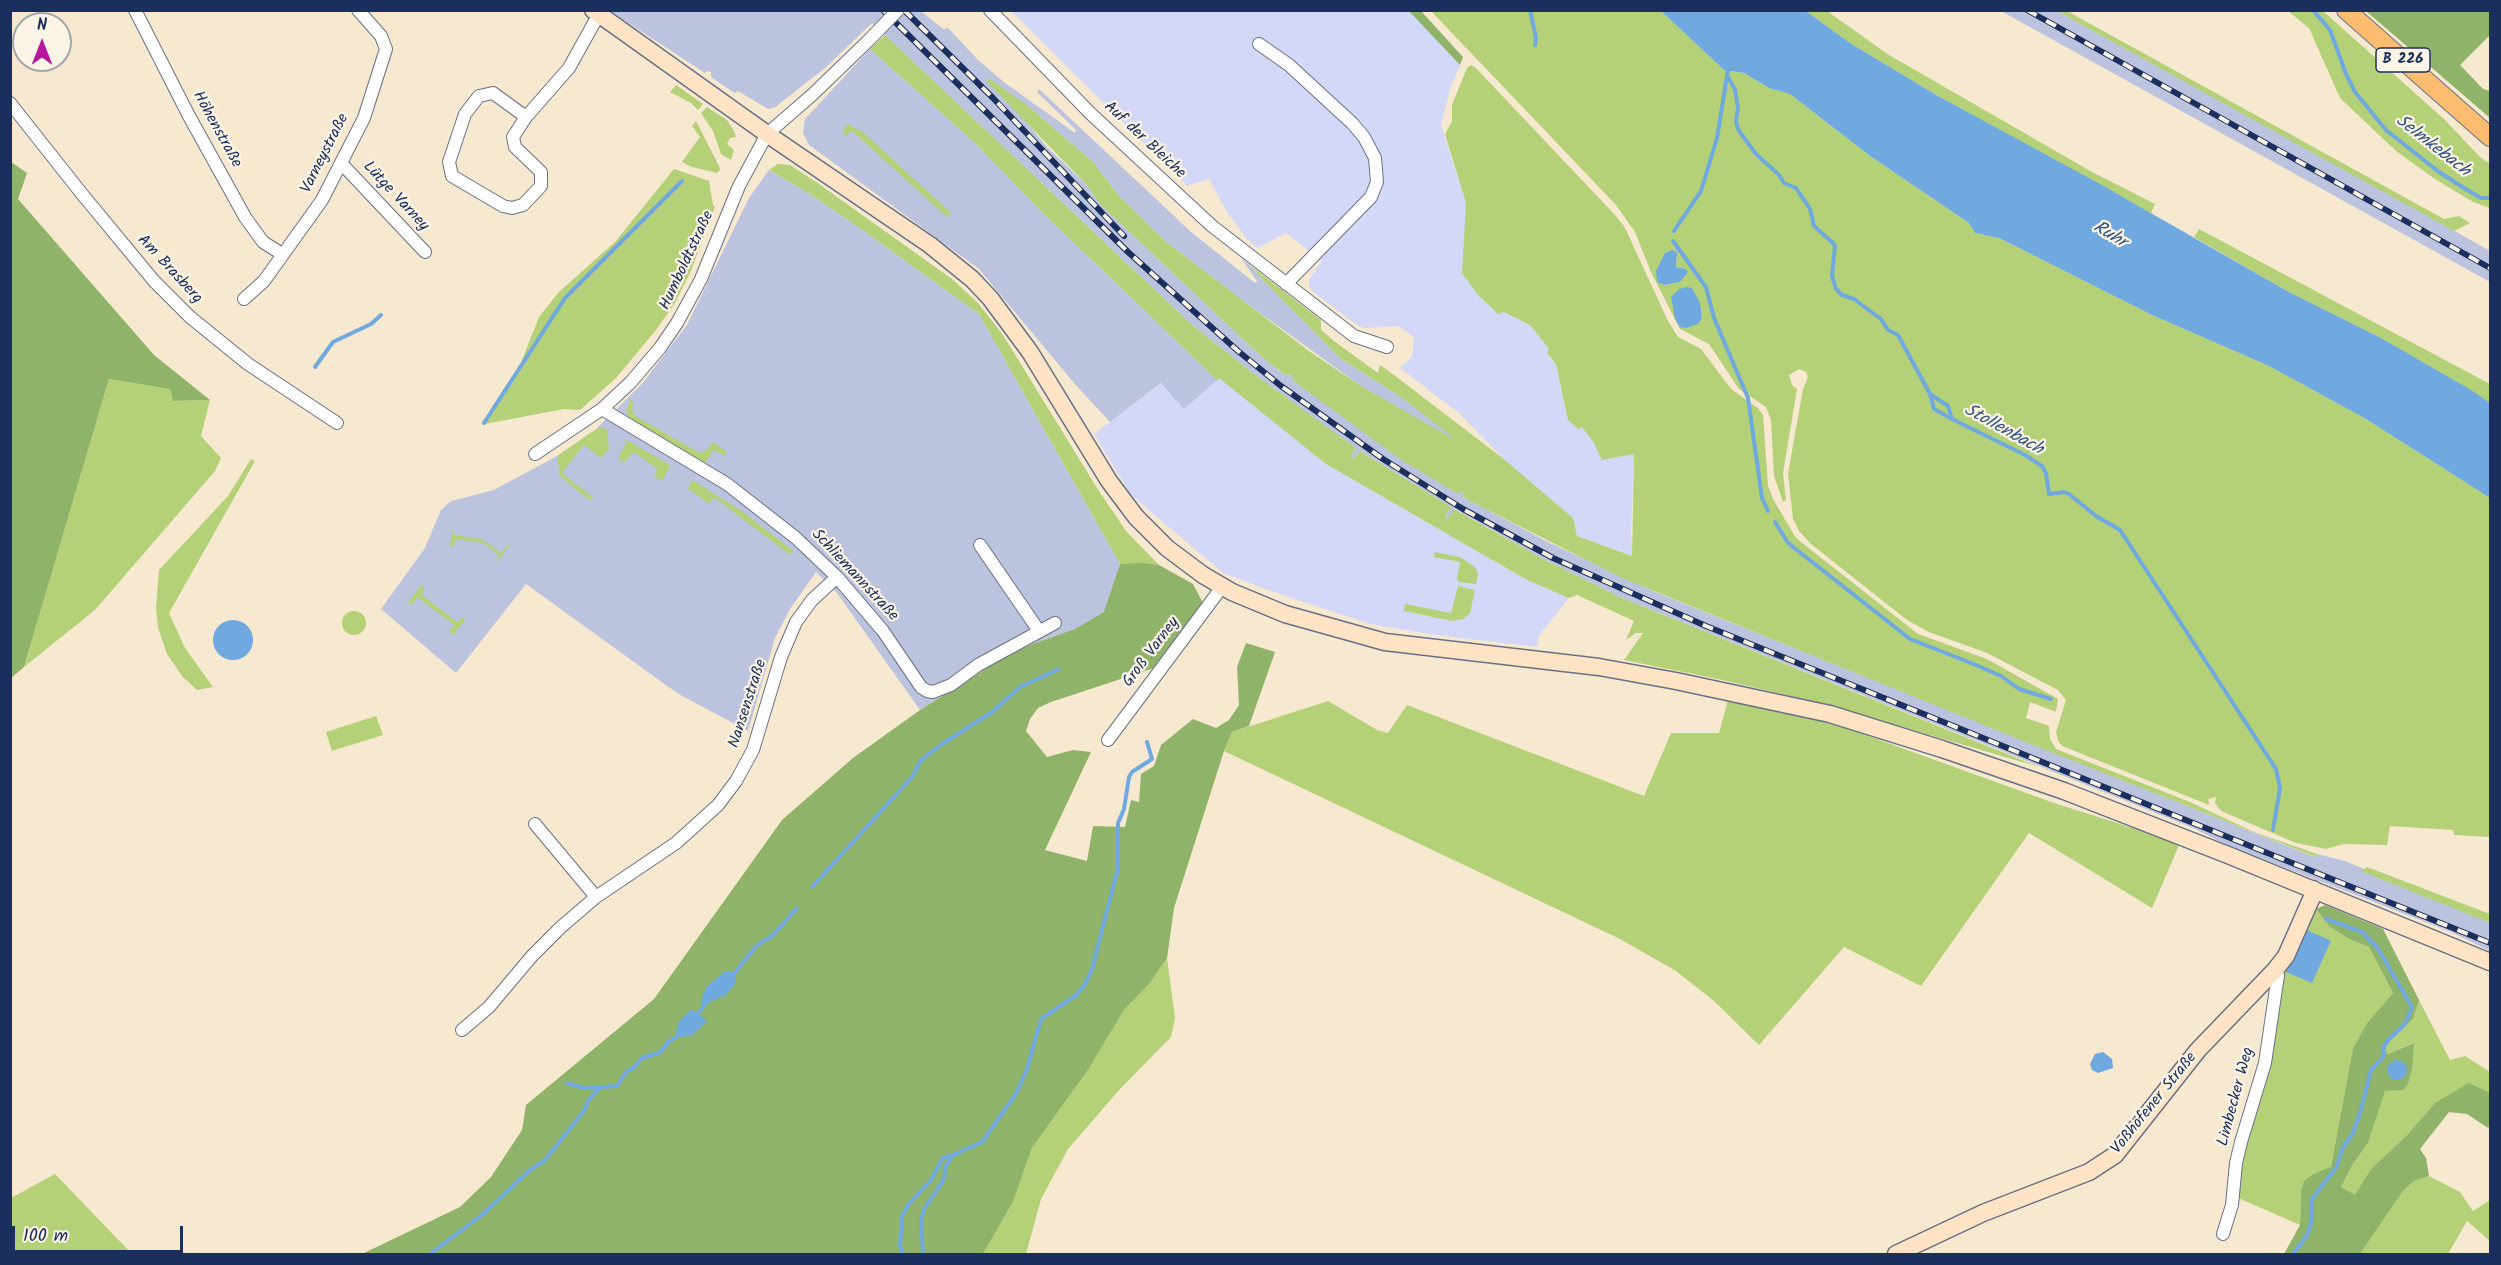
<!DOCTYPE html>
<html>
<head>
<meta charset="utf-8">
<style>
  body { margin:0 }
  #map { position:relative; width:2501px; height:1265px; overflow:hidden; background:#f7e8d0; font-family:Kalam,sans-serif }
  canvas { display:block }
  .frame { position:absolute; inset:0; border:12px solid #1b2f5e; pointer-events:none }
  .north { position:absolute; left:12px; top:12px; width:60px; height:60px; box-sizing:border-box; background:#fcf5e5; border:2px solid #a2a6af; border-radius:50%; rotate:0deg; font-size:16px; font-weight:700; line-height:24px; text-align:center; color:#1b2f5e }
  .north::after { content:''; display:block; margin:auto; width:21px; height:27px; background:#b5179e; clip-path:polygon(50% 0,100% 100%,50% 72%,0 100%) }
  .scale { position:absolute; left:12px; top:1226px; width:171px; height:27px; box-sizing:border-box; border:3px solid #1b2f5e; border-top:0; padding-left:8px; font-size:18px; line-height:21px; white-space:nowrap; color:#1b2f5e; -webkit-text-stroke:4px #fcf5e5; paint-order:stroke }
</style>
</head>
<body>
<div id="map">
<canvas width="2501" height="1265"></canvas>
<div class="frame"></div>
<div class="north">N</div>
<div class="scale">100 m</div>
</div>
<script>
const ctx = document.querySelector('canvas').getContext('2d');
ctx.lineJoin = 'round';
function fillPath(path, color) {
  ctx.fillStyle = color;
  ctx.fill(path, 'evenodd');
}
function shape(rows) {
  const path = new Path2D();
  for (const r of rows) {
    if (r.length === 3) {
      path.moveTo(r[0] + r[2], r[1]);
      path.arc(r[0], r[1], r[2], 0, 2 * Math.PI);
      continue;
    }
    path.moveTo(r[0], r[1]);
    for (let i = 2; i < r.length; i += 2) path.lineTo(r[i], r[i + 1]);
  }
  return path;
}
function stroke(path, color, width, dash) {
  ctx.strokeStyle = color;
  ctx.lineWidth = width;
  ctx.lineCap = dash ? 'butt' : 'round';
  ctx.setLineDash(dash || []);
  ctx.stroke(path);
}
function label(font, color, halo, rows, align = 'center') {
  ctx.font = font + ' Kalam,sans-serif';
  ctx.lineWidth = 4.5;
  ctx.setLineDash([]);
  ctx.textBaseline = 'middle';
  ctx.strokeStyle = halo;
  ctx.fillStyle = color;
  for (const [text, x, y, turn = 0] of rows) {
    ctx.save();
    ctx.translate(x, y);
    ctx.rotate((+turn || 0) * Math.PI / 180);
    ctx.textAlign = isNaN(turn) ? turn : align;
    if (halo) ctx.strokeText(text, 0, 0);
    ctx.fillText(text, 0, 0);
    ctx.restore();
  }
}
const built = shape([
  [1011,11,1410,11,1460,65,1450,89,1441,125,1466,203,1465,233,1504,312,1530,325,1549,349,1547,353,1556,364,1568,420,1582,426,1594,443,1602,460,1634,453,1631,533,1633,556,1577,536,1573,518,1505,460,1460,414,1400,368,1412,357,1414,337,1398,326,1365,328,1358,326,1312,291,1309,286,1309,279,1322,261,1286,233,1257,248,1246,238,1227,212,1209,179,1187,186],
  [1219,377,1326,464,1527,580,1569,598,1538,637,1538,647,1435,635,1370,624,1271,591,1223,573,1131,495,1094,434,1162,383]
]);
const industrial = shape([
  [610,11,921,11,943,29,948,28,978,60,1005,83,1075,133,1076,130,1037,92,1039,89,1190,231,1255,283,1257,281,1241,258,1251,266,1263,280,1340,358,1405,400,1450,434,1458,441,1453,441,1361,386,1235,295,1165,241,1120,197,1093,162,1028,106,1028,124,1047,147,1086,184,1100,204,1264,359,1287,376,1290,374,1293,376,1458,494,1460,491,1464,493,1463,497,1548,542,1655,592,2282,844,2315,857,2317,854,2345,861,2490,922,2490,951,2451,932,2227,845,2193,828,1622,598,1543,559,1455,509,1448,519,1445,517,1451,507,1360,451,1354,459,1351,456,1356,449,1254,374,1191,324,872,23,825,68,774,108,768,109,738,91,735,93,724,86,711,77,711,72,707,71,705,73],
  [2001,11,2057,11,2336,164,2490,251,2490,282],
  [870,49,975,143,1045,215,1217,380,1184,409,1161,383,1110,422,1074,383,979,269,809,145,803,133,805,119],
  [769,170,810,194,854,224,979,314,1120,564,1105,612,1075,629,1030,645,995,663,920,710,837,593,816,572,790,609,775,638,748,731,677,693,526,584,456,673,381,609,425,548,441,510,451,501,494,490,557,456,595,430,642,384,687,325,749,198]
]);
const green = shape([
  [1431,11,1661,11,1724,70,1744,73,1769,88,1790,94,1870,156,1969,223,1975,233,1999,238,2152,315,2269,366,2366,419,2490,498,2490,837,2454,835,2453,830,2390,826,2387,845,2344,844,2326,849,2296,843,2221,811,2215,803,2216,797,2208,799,2209,805,2062,746,2058,741,2056,732,2066,700,2058,690,1987,653,1929,632,1907,620,1811,544,1799,531,1793,519,1788,474,1803,389,1808,377,1806,372,1799,369,1789,375,1792,385,1797,389,1783,473,1786,500,1783,502,1774,476,1771,420,1766,407,1739,389,1709,344,1680,329,1651,272,1635,232,1616,205],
  [1677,256,1676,267,1686,269,1680,282,1665,285],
  [1806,11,1827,11,1889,55,2092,172,2155,204,2151,213,1938,96,1850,43],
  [2057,11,2067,11,2444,219,2459,216,2470,223,2454,231],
  [2288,11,2323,11,2445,120,2480,157,2490,164,2490,208,2473,202,2435,179,2396,151,2340,98,2309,28],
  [885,35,1191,324,1254,374,1356,448,1351,456,1354,459,1360,451,1451,507,1445,517,1448,519,1454,509,1543,559,1622,598,2039,767,1821,703,1718,679,1624,660,1643,633,1636,633,1626,640,1634,621,1577,595,1569,598,1527,580,1326,464,1219,378,1217,380,1045,215,975,143,870,49],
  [1471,65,1475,67,1616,216,1625,228,1668,321,1678,337,1701,349,1731,389,1758,408,1763,415,1768,486,1773,499,1796,538,1918,634,1987,659,2058,699,2056,712,2030,702,2026,718,2049,726,2050,739,2056,749,2190,802,2254,832,2317,854,2316,857,2043,749,1622,578,1470,501,1462,496,1464,493,1461,491,1458,494,1400,459,1295,382,1292,379,1293,376,1290,374,1287,376,1264,359,1100,204,1086,184,986,81,989,78,1028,106,1093,162,1120,197,1165,241,1309,351,1361,386,1457,441,1405,400,1340,358,1263,280,1251,266,1321,320,1321,330,1334,341,1378,373,1380,365,1390,372,1505,460,1573,518,1577,536,1632,556,1634,454,1602,460,1594,443,1582,427,1578,429,1568,420,1556,364,1547,353,1549,349,1530,325,1504,312,1498,314,1477,294,1462,273,1466,203,1445,134,1452,121,1452,105,1467,68],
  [676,85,703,104,698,110,691,103,670,92],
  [707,107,727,120,734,131,736,137,730,138,727,144,734,150,731,160,721,154,713,131,701,113],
  [696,121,719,166,720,170,717,173,692,167,682,162,700,137,692,126],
  [848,124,863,132,951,213,947,217,852,131,846,136,842,131],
  [778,164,790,165,819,184,952,279,978,303,1003,335,1097,488,1126,531,1159,565,1120,564,979,314,854,224,810,194,769,170],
  [674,169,709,181,713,205,715,207,690,273,675,303,656,330,616,378,580,410,564,409,485,424,520,365,539,317,559,292,615,242],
  [2199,229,2490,384,2490,403,2381,338,2289,292,2194,237],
  [109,379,170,389,173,401,210,400,201,436,221,458,215,471,95,610,24,667],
  [630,400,634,403,632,408,635,416,700,453,708,449,713,442,726,451,725,456,714,450,704,464,631,420,626,411],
  [603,427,607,430,609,449,601,458,584,445,562,473,594,498,589,500,560,476,557,456,595,430],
  [627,440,670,465,663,481,655,477,657,469,636,453,631,454,625,462,618,459],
  [251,459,255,461,169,613,185,648,213,687,197,690,182,676,167,654,158,628,156,608,159,570,228,496],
  [692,480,743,512,793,551,790,555,715,498,708,503,688,489],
  [453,527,454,535,482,539,501,553,509,544,510,545,496,563,499,555,483,543,455,539,454,547,450,546],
  [1435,552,1460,557,1475,567,1478,573,1476,584,1459,582,1457,579,1460,562,1434,557],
  [421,585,425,588,421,594,457,622,462,617,466,619,453,635,449,632,454,625,417,597,412,605,408,602],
  [1458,586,1475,590,1470,613,1463,619,1452,621,1404,611,1405,604,1451,613],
  [354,623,12],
  [1728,700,1838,725,2054,803,2180,843,2152,908,2029,833,1921,986,1844,947,1759,1045,1714,1001,1676,971,1620,939,1224,751,1232,732,1328,701,1377,730,1388,733,1407,705,1644,796,1671,733,1719,733],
  [376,716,383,735,332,751,326,732],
  [2367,867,2490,914,2490,923,2361,871],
  [2316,909,2330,927,2349,939,2369,947,2393,993,2367,1023,2353,1048,2331,1168,2315,1173,2301,1191,2300,1225,2236,1197,2236,1186,2284,970],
  [1167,958,1175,1018,1171,1037,1120,1089,1068,1149,1041,1199,1026,1254,983,1254,1013,1202,1032,1148,1088,1070,1124,1010,1150,983],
  [2419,1000,2450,1060,2465,1056,2490,1072,2490,1093,2486,1092,2435,1103,2407,1135,2371,1169,2355,1196,2341,1187,2353,1164,2368,1143,2385,1090,2403,1090,2413,1043,2388,1054,2385,1051,2390,1041,2413,1019],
  [55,1174,132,1254,11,1254,11,1198],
  [2429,1176,2460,1192,2473,1211,2490,1200,2490,1241,2467,1221,2448,1254,2360,1254,2403,1191,2414,1181]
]);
const forest = shape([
  [1409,11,1421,11,1463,57,1460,65],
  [2366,11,2490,11,2490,35,2460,65,2483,89,2490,91,2490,118],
  [11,162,27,173,18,199,154,355,210,400,173,401,170,389,109,379,24,667,11,678],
  [1142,563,1159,565,1193,584,1204,605,1157,667,1051,702,1038,708,1030,719,1026,731,1047,757,1073,750,1091,752,1045,850,1087,861,1093,826,1125,827,1131,800,1139,802,1141,774,1154,766,1161,745,1193,719,1216,728,1229,720,1239,705,1237,667,1246,643,1275,652,1249,726,1232,732,1224,751,1174,908,1167,958,1150,983,1124,1010,1088,1070,1032,1148,1013,1202,983,1254,362,1254,460,1207,491,1177,522,1130,526,1105,654,999,782,820,853,758,920,710,995,663,1030,645,1075,629,1104,612,1120,564],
  [2325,905,2383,929,2419,1000,2413,1019,2390,1041,2385,1050,2388,1054,2414,1043,2412,1069,2408,1084,2403,1090,2385,1091,2368,1143,2353,1164,2341,1187,2355,1195,2371,1169,2407,1135,2435,1103,2469,1083,2490,1093,2490,1125,2488,1128,2467,1114,2449,1112,2420,1149,2426,1158,2429,1176,2414,1181,2403,1191,2360,1254,2284,1254,2300,1225,2301,1191,2304,1181,2315,1173,2331,1167,2353,1048,2367,1023,2393,993,2369,947,2349,939,2330,927,2316,909]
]);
const water = shape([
  [1661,11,1806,11,1850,43,1938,96,2100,184,2289,292,2381,338,2471,390,2490,403,2490,498,2366,419,2269,366,2152,315,1999,238,1975,233,1969,223,1870,156,1790,94,1769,88,1744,73,1724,70],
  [1672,250,1677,252,1676,267,1686,269,1688,272,1680,282,1665,285,1657,282,1656,271,1665,253],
  [1687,287,1692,288,1700,303,1702,318,1698,324,1686,328,1680,327,1675,319,1671,297,1679,289],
  [233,640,20],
  [2305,929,2331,941,2312,983,2286,972],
  [725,971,731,971,734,975,736,979,734,985,726,995,703,1005,701,1002,706,987],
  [692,1009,707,1021,691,1036,678,1037,676,1031,680,1020],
  [2103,1052,2112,1059,2113,1068,2098,1073,2092,1070,2090,1064,2095,1054],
  [2397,1070,10]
]);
const stream = shape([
  [1530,10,1536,38,1535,45],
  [2313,10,2330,30,2346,74,2355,92,2386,130,2439,172,2464,188,2481,198,2490,198],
  [1729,66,1727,75,1735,90,1738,107,1736,122,1739,131,1756,154,1779,175,1784,183,1796,188,1810,209,1814,226,1835,245,1832,276,1836,289,1842,295,1854,299,1881,319,1888,330,1898,335,1930,394,1948,406,1952,419,2025,455,2042,466,2046,473,2049,494,2064,492,2069,494,2096,516,2120,530,2276,769,2280,788,2273,830],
  [1674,231,1701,191,1717,138,1727,76],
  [1673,241,1706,287,1714,318,1748,398,1762,498,1768,511],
  [315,367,333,342,371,324,381,315],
  [1930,394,1934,409,1952,419],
  [484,423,565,298,682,181],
  [1775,522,1788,543,1910,639,1976,665,2001,676,2019,689,2051,699],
  [812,887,912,777,921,760,942,744,992,712,1020,687,1059,669],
  [732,976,757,945,772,936,797,908],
  [696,1016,706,1003],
  [567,1083,584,1088,617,1086,626,1072,632,1069,642,1058,661,1052,668,1042,679,1035],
  [430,1254,482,1215,530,1170,544,1161,584,1111,589,1099,599,1089],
  [902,1254,900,1245,902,1216,908,1205,931,1180,942,1159,951,1155],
  [923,1254,921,1221,924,1209,944,1179,945,1167,953,1155,982,1142,1016,1094,1027,1069,1041,1019,1075,996,1084,986,1092,969,1118,868,1118,823,1124,809,1129,777,1132,772,1152,759,1147,742],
  [2293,1254,2307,1235,2311,1223,2312,1199,2337,1166,2342,1149,2353,1133,2361,1110,2371,1070,2383,1057,2384,1046,2389,1039,2405,1024,2412,1007,2377,947,2362,932,2326,919]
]);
const street = shape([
  [135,10,189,116,245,217,263,242,282,254],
  [990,10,1090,113,1212,226,1354,336,1387,347],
  [1259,44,1289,65,1352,123,1364,137,1375,158,1377,182,1371,197,1286,284],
  [10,103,82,194,154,281,190,317,248,364,337,423],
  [526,117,493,93,479,96,465,114,449,162,452,176,503,206,512,208,523,205,541,186,541,172,515,147,513,137,526,117,569,68,599,14],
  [341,163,425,252],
  [244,299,264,281,322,200,364,118,386,49,381,36,358,10],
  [602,409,727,484,796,538,837,577,883,631,921,687,927,691,933,692,951,685,978,665,1055,623],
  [535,454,602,409,630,383,660,348,677,323,701,279,739,186,767,134,812,95,869,40],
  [980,545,1039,631],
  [1108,740,1222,587],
  [535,824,596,897],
  [462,1030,489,1007,532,956,561,927,596,897,676,843,718,805,736,781,753,750,781,657,796,622,812,600,837,577],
  [2223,1234,2232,1205,2236,1163,2241,1142,2265,1063,2278,975,2275,970]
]);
const secondary = shape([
  [593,10,767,134,930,245,972,279,990,298,1030,352,1109,481,1136,517,1167,548,1203,575,1232,592,1285,614,1385,642,1599,667,1676,681,1830,714,1942,749,2064,791,2228,855,2490,962],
  [1896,1254,1983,1213,2089,1172,2115,1155,2198,1050,2275,970,2286,956,2312,897,2313,889]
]);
const primary = shape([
  [2346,10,2490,137]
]);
const rail = shape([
  [883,10,1128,252,1238,351,1281,386,1383,459,1463,509,1553,558,1706,626,2490,943],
  [904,10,993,98,1124,236],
  [2027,10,2490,268]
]);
const streetBridge = shape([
  [869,40,898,10]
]);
const shields = [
  [2403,60,54]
];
const shieldNames = [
  ["B 226",2403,60]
];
const streetNames = [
  ["Höhenstraße",216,130,61],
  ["Auf der Bleiche",1144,141,43],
  ["Varneystraße",326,154,-63],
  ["Lütge Varney",395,197,47],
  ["Humboldtstraße",688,261,-65],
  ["Am Brasberg",169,270,47],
  ["Schliemannstraße",854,576,47],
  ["Groß Varney",1152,653,-53],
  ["Nansenstraße",749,704,-72],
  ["Limbecker Weg",2237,1097,-75],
  ["Voßhöfener Straße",2155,1104,-51]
];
const waterNames = [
  ["Selmkebach",2432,147,38],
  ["Ruhr",2109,236,31],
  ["Stollenbach",2003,431,29]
];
fillPath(built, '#d3d8f9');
fillPath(industrial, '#bcc3de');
fillPath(green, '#b4d178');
fillPath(forest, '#8fb368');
fillPath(water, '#6fa9df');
stroke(stream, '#6fa9df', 4);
stroke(street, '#687086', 14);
stroke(secondary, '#687086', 19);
stroke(primary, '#687086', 20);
stroke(street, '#fff', 12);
stroke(secondary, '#fee4c5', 16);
stroke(primary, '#fdbc6f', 18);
stroke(rail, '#1b2f5e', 6);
stroke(rail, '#fcf5e5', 4, [11]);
stroke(streetBridge, '#687086', 14, []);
stroke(streetBridge, '#fff', 12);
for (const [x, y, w] of shields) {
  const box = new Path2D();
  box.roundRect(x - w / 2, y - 12, w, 24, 4.5);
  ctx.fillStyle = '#fcf5e5';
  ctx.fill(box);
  stroke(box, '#1b2f5e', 1.5);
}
label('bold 15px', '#1b2f5e', null, shieldNames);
label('16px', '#1b2f5e', '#fcf5e5', streetNames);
label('italic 18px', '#345485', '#fcf5e5', waterNames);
</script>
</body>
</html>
